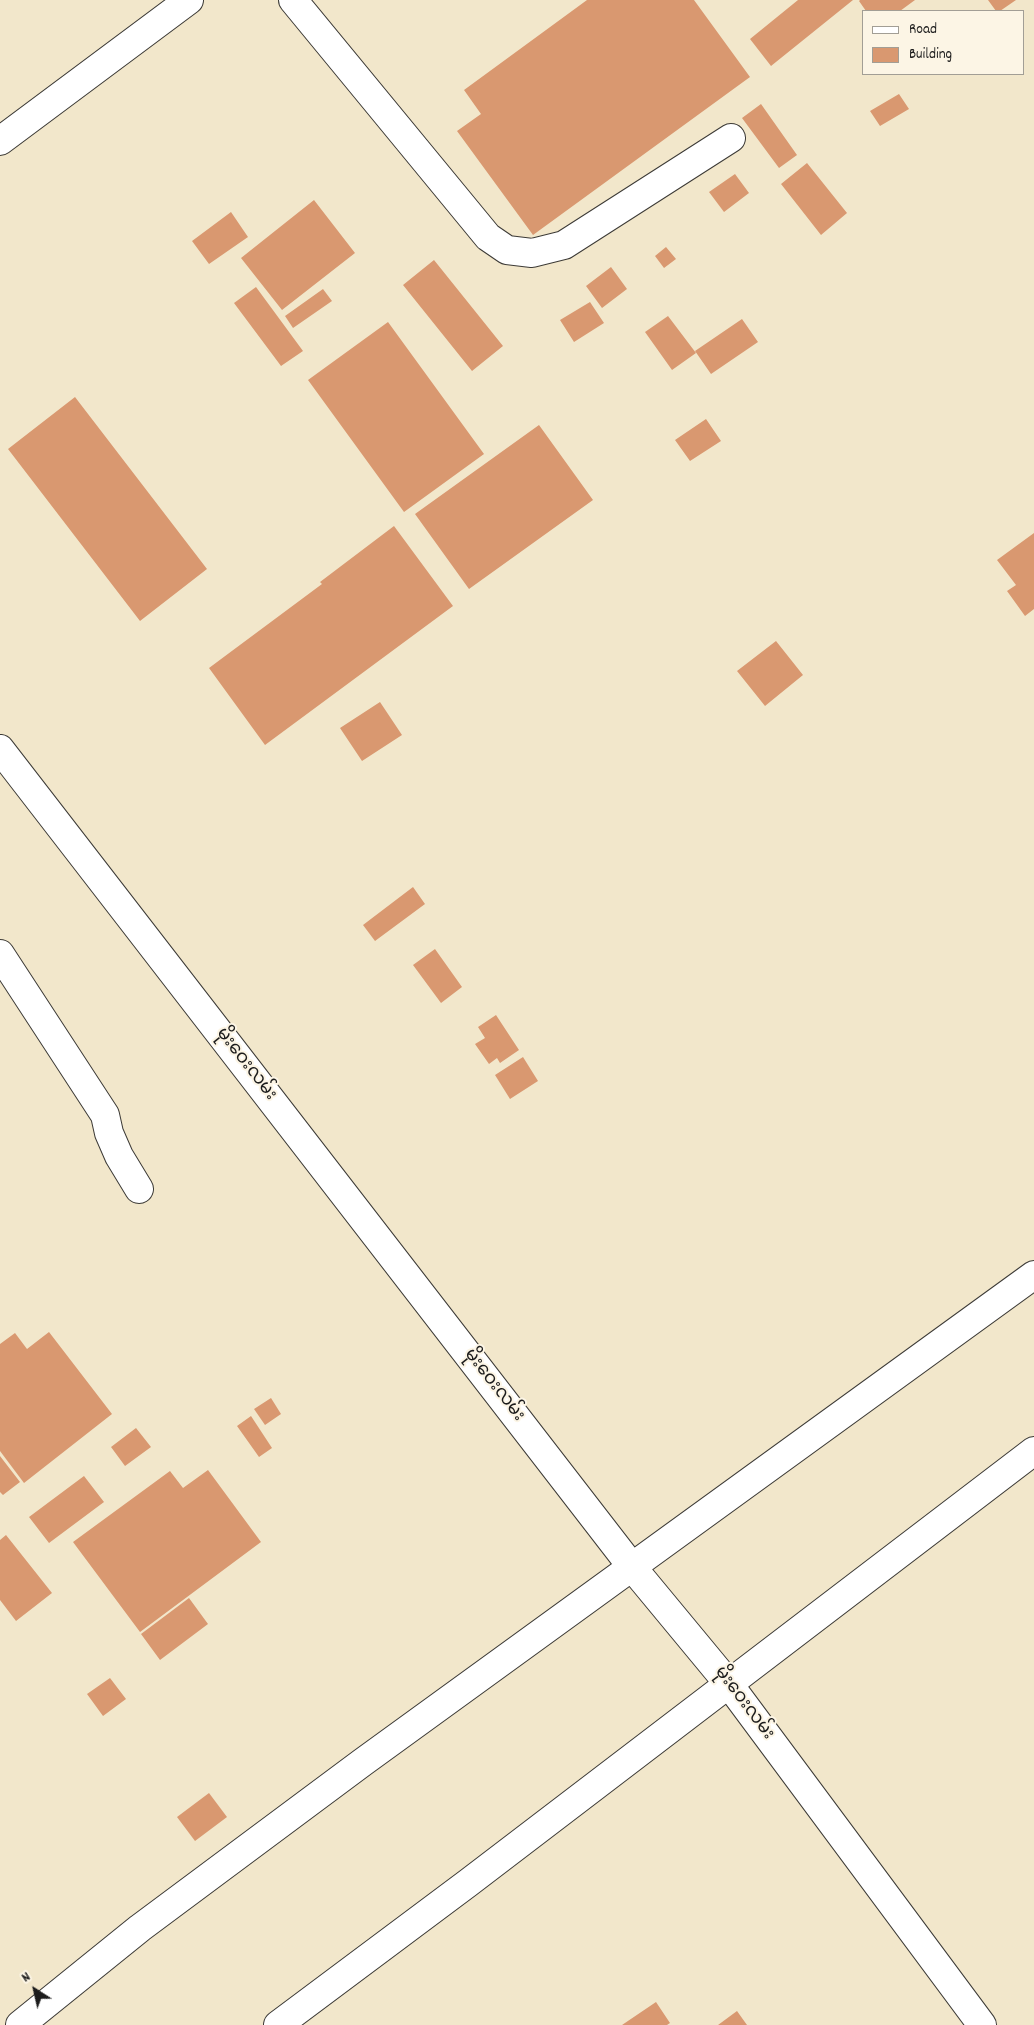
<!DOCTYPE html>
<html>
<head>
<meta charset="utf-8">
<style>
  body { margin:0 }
  #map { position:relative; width:1034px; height:2025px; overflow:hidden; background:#f2e7cb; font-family:Dekko,sans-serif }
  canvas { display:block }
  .legend { position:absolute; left:862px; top:10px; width:162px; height:65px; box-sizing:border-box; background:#fcf5e5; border:1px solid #a29e95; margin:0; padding:6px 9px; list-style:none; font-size:15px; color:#1c1c1c }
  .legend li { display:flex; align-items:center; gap:10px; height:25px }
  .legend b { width:25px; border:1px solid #a29e95 }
  .north { position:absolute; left:10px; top:1965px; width:50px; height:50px; -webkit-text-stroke:4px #fcf5e5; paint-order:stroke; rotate:325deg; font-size:14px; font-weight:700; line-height:20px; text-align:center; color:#1c1c1c }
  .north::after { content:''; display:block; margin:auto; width:18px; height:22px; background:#1c1c1c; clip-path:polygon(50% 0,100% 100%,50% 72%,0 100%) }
</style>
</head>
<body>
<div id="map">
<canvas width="1034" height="2025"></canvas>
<ul class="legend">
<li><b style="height:6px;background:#fff"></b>Road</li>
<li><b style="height:14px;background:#d99870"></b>Building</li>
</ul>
<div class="north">N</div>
</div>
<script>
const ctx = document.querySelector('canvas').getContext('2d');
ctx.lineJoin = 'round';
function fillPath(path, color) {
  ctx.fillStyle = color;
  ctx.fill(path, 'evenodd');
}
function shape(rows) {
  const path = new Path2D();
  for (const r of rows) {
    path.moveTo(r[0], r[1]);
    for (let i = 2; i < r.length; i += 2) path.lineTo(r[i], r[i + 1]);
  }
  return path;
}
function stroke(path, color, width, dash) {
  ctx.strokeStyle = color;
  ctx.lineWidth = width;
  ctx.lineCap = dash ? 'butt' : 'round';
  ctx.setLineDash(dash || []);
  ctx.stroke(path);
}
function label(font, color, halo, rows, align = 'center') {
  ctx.font = font + ' Dekko,"Noto Sans Myanmar",sans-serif';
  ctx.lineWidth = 4;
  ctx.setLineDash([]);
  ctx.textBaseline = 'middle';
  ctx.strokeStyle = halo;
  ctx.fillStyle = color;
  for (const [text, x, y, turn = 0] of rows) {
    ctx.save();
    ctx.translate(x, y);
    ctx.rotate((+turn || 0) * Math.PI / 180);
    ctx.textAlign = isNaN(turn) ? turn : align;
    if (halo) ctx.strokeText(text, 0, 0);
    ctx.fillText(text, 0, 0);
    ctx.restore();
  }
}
const building = shape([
  [587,0,694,0,750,77,533,235,457,131,481,114,464,90],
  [798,0,853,0,771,66,750,39],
  [860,0,915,0,900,11,866,11,859,1],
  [988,0,1016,0,1000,11,996,11],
  [899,94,909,109,880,126,870,111],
  [761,104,797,155,779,168,742,118],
  [807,163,847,213,821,235,781,184],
  [735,174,749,193,724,212,709,192],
  [314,200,355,253,282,310,241,258],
  [231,212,248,237,209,264,192,241],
  [666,247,676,259,664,268,655,256],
  [434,260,503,346,472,371,403,285],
  [611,267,627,289,602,308,586,286],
  [256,287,303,351,281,366,234,303],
  [323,289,332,301,293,328,285,316],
  [590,302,604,323,574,342,560,320],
  [668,316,696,353,672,370,645,332],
  [742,319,758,342,711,374,695,351],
  [388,322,484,454,404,512,308,380],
  [75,397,207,569,140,621,8,449],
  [706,419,721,441,690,461,675,440],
  [539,425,593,500,469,589,415,514],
  [394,526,453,606,265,745,209,668,322,584,320,582],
  [1034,533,1034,609,1025,616,1007,591,1016,585,997,560],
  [776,641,803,675,765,706,737,671],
  [380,702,402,735,362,761,340,728],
  [413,887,425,904,375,941,363,925],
  [435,949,462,987,441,1003,413,965],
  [496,1015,519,1050,500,1063,497,1058,489,1064,475,1044,485,1038,478,1027],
  [523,1057,538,1081,510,1099,495,1075],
  [49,1332,112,1414,24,1483,0,1451,0,1344,15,1333,27,1349],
  [271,1398,281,1414,265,1425,254,1409],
  [251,1416,272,1448,259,1457,237,1426],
  [136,1428,151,1447,125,1466,111,1447],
  [0,1456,20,1482,3,1495,0,1492],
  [208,1470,261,1542,140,1632,73,1542,170,1471,183,1488],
  [84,1476,104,1502,49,1543,29,1517],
  [6,1535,52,1593,16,1621,0,1600,0,1540],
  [189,1598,208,1624,160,1660,141,1634],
  [110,1678,126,1699,103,1716,87,1694],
  [209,1793,227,1817,195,1841,177,1817],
  [656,2002,670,2023,667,2025,622,2025],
  [737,2011,747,2025,718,2025]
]);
const minor = shape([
  [293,0,488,237,507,250,532,253,564,245,731,138],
  [0,141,189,0],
  [0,954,105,1115,109,1133,119,1156,139,1189],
  [20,2025,140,1928,363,1762,1034,1275],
  [278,2025,468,1883,1034,1451]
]);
const tertiary = shape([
  [0,749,632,1567,728,1683,982,2025]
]);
const streetNames = [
  ["မိုးဝေးလမ်း",245,1065,52],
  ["မိုးဝေးလမ်း",493,1386,52],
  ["မိုးဝေးလမ်း",743,1704,53]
];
fillPath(building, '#d99870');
stroke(minor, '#3c3a36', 30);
stroke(tertiary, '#3c3a36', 30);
stroke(minor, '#fff', 28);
stroke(tertiary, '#fff', 28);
label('18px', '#1c1c1c', '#fcf5e5', streetNames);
</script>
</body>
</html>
